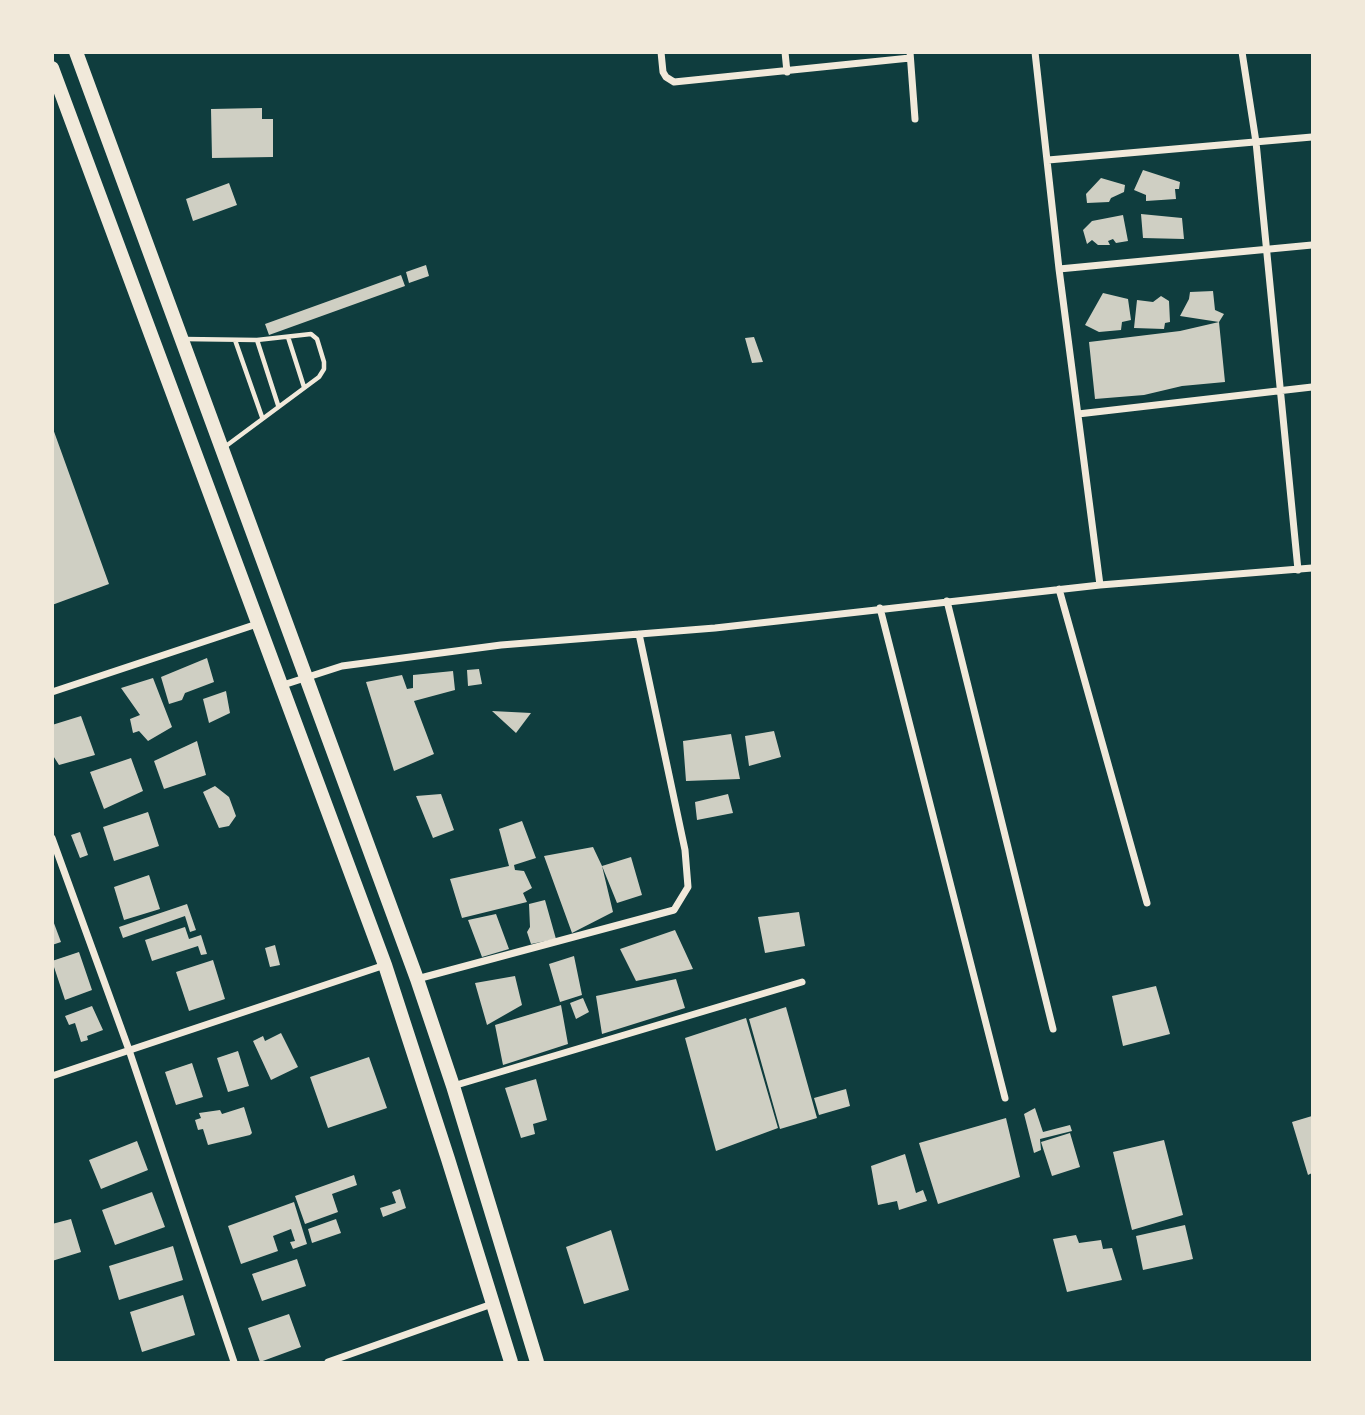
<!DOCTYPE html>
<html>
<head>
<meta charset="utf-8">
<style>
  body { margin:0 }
  #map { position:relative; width:1365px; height:1415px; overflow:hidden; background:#0f3d3e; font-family:"Asap Condensed",sans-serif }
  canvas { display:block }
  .frame { position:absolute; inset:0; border:54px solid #f1e9da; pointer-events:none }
</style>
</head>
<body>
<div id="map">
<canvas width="1365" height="1415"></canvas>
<div class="frame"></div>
</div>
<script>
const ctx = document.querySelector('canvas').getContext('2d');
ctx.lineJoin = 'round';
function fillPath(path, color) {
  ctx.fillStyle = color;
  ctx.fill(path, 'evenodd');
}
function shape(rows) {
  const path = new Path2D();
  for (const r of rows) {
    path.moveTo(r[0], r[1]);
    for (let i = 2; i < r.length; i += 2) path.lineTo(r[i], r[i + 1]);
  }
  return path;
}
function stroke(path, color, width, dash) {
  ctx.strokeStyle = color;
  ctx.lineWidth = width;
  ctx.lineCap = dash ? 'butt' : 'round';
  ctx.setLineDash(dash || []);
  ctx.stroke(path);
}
const building = shape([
  [262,108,262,119,273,119,273,157,212,158,211,109],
  [1143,170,1180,182,1179,189,1175,189,1176,199,1146,201,1146,195,1134,190],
  [1101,178,1125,185,1124,192,1111,198,1109,202,1087,203,1086,194],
  [229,183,237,205,193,221,186,199],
  [1141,214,1182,218,1184,239,1143,238],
  [1123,215,1128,241,1116,243,1113,239,1108,241,1110,245,1098,245,1092,240,1087,244,1083,230,1092,221],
  [426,265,429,276,409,283,406,272],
  [401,275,405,286,269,335,265,324],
  [1213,291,1215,310,1224,314,1219,322,1180,316,1189,299,1190,292],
  [1103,293,1128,299,1131,320,1122,322,1121,330,1099,332,1085,325],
  [1161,296,1169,301,1170,322,1165,323,1164,329,1134,328,1137,300,1153,302],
  [1219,322,1225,382,1182,386,1144,395,1095,399,1089,342,1180,331],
  [754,337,763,362,752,363,745,338],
  [52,426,109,584,52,605],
  [207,658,214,682,185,693,182,700,169,704,161,677],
  [479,669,482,684,468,686,467,670],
  [453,671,455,690,414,701,434,754,394,771,366,682,402,675,407,689,413,688,413,675],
  [153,678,172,727,148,741,139,731,133,733,130,719,140,715,121,688],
  [226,691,230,713,209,723,203,699],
  [492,711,531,713,516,733],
  [81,716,95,755,59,765,52,754,52,725],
  [774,731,781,757,749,766,745,736],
  [731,734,740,779,686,781,683,741],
  [197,741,206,775,164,789,154,761],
  [131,758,143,791,104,809,90,772],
  [215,786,229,797,236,816,229,826,219,828,203,792],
  [441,794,454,830,433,838,416,796],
  [728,794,733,813,697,820,695,802],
  [148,812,159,846,114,861,103,827],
  [522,821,536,858,514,865,515,870,524,871,532,888,523,893,527,902,462,918,450,879,509,866,499,829],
  [80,832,88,855,80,858,71,835],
  [593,847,602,866,613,912,572,933,544,856],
  [631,857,642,895,617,903,602,866],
  [149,875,160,909,124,920,114,887],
  [545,900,556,939,531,944,527,932,530,927,529,904],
  [187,904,196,930,190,932,185,916,123,938,119,927],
  [799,912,805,946,765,953,758,917],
  [496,914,509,949,482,957,468,920],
  [52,918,61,942,52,945],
  [185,927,189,939,201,935,207,954,201,955,198,946,152,961,145,940],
  [675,930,693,969,636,981,620,949],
  [275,945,280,965,270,967,265,948],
  [79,952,92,990,65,1000,52,961],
  [574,956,582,995,560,1002,549,964],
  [213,960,225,999,189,1011,176,972],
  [515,976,522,1005,487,1025,475,983],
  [676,979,685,1008,602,1034,596,996],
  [1156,986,1170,1034,1123,1046,1112,996],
  [583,998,589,1012,576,1019,570,1003],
  [561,1005,568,1044,503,1065,495,1025],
  [92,1006,103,1030,87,1036,88,1040,81,1042,75,1023,69,1025,65,1016],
  [786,1007,817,1118,780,1129,749,1019],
  [746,1018,778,1128,716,1151,685,1038],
  [281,1033,298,1067,271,1080,253,1041,263,1036,265,1041],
  [238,1051,249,1086,228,1092,217,1058],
  [369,1057,387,1108,328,1128,310,1077],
  [192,1063,203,1097,176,1105,165,1072],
  [536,1079,547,1120,533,1124,535,1134,521,1138,505,1088],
  [846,1089,850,1106,819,1115,814,1098],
  [244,1107,252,1133,250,1135,208,1145,203,1129,198,1130,195,1120,201,1118,199,1113,220,1110,222,1114],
  [1035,1108,1043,1132,1070,1125,1072,1131,1040,1139,1041,1150,1034,1153,1024,1114],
  [1312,1116,1312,1173,1308,1175,1292,1122],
  [1006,1118,1020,1177,938,1204,919,1143],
  [1070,1133,1080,1167,1052,1176,1041,1142],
  [1164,1140,1183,1215,1132,1230,1113,1152],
  [137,1141,148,1170,101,1189,89,1160],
  [905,1154,916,1193,923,1190,927,1201,899,1210,897,1201,878,1205,871,1166],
  [354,1175,357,1185,332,1194,338,1212,305,1224,295,1196],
  [400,1189,406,1208,383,1217,380,1208,396,1203,392,1192],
  [152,1192,165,1227,115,1245,102,1210],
  [294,1202,307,1244,293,1249,290,1242,295,1241,291,1229,273,1236,278,1251,241,1264,228,1226],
  [71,1219,81,1252,52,1261,52,1224],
  [336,1219,341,1233,312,1243,308,1229],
  [1185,1225,1193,1259,1143,1270,1136,1236],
  [611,1230,629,1290,584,1304,566,1247],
  [1076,1235,1079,1243,1101,1240,1103,1249,1112,1248,1122,1280,1067,1292,1053,1239],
  [173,1246,183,1280,119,1300,109,1266],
  [297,1259,306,1286,262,1301,252,1274],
  [183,1295,195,1335,142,1352,130,1312],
  [289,1314,301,1347,260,1362,248,1328]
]);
const service = shape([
  [288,337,304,387],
  [184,339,257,340,311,334,317,339,324,362,324,369,319,377,226,446],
  [235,340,262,417],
  [257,340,278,405]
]);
const minor = shape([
  [661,52,663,72,666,77,674,82,910,58],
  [785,52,787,72],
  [910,52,915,119],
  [1035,52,1059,269,1100,585],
  [1242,52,1256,142,1298,570],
  [1048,160,1312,137],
  [1059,269,1312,245],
  [1078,414,1312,387],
  [1059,589,1147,903],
  [947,601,1053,1029],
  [880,608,1005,1098],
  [280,686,342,666,501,645,715,628,1100,585,1312,568],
  [52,692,257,624],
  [52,838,129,1050,234,1362],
  [417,979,674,910,688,887,685,850,639,634],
  [52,1076,385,965],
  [453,1086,802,982],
  [328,1362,492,1304]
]);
const primary = shape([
  [76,52,417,979,453,1086,537,1362],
  [52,68,385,965,448,1159,511,1362]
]);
fillPath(building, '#cfcfc3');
stroke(service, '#f1e9da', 4.5);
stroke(minor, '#f1e9da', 7);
stroke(primary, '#f1e9da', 14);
</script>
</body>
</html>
